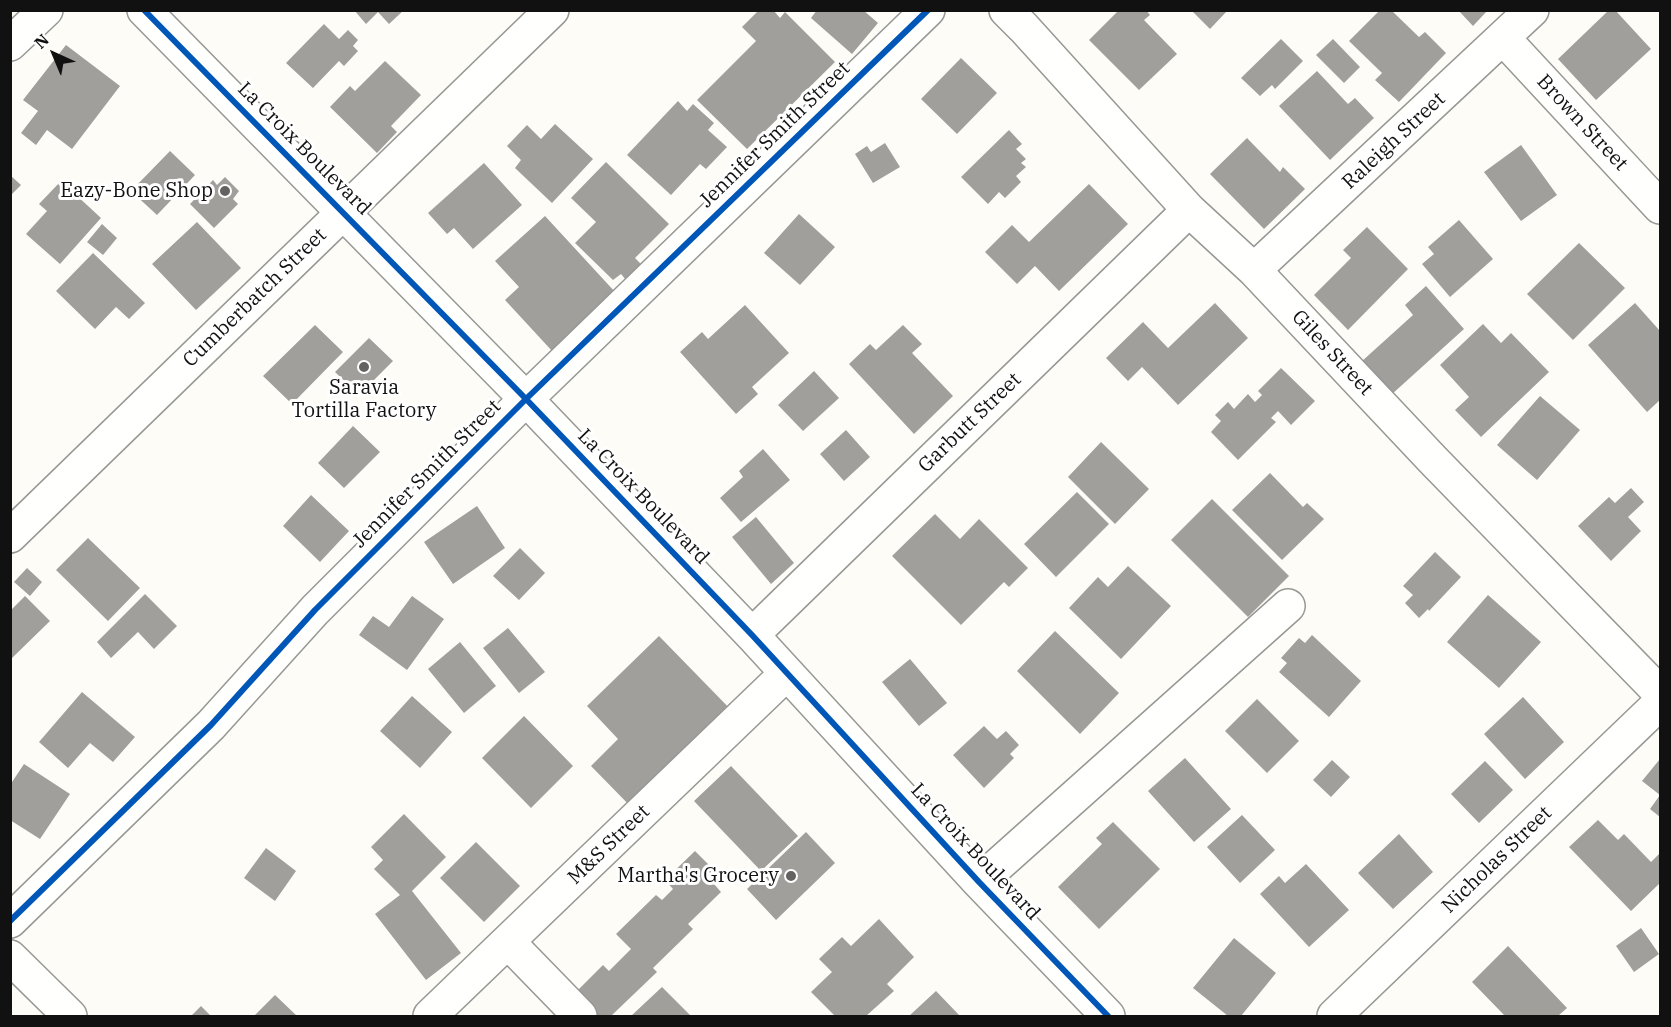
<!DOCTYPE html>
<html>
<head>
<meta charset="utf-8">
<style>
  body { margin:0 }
  #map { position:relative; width:1671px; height:1027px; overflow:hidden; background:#fdfcf7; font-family:"IBM Plex Serif",serif }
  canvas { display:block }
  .frame { position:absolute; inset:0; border:12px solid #111; pointer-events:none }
  .north { position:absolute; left:24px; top:24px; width:60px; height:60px; -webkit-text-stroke:4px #fff; paint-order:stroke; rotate:316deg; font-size:16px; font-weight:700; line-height:24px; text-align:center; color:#111 }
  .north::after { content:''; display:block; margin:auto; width:21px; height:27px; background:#111; clip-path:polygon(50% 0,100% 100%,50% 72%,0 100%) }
</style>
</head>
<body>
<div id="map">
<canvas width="1671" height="1027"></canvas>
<div class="frame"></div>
<div class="north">N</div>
</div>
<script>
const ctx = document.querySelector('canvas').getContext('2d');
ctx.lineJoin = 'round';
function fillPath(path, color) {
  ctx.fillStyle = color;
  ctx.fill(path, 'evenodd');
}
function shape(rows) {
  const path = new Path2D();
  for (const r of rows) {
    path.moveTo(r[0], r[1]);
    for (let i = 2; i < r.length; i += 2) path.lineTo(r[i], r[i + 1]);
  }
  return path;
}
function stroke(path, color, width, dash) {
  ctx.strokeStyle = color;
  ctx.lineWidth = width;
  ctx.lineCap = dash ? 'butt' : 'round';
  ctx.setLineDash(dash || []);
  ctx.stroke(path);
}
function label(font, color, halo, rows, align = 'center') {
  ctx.font = font + ' "IBM Plex Serif",serif';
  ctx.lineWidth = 6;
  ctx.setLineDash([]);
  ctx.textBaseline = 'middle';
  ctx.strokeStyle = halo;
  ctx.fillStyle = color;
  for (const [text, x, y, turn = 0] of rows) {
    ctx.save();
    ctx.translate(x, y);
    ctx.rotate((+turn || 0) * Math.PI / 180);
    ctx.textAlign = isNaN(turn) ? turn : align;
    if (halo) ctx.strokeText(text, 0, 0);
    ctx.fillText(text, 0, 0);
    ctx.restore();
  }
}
const building = shape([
  [354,10,404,10,389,24,378,12,366,24],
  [759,10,773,10,780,18,785,12,835,62,747,149,697,100,756,41,742,27],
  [817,10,863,10,878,23,852,54,811,18],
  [1119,10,1146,10,1150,15,1144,20,1177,54,1139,90,1089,40],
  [1191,10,1228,10,1210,29],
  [1380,10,1391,10,1419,37,1425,32,1446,53,1399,102,1375,80,1382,73,1349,41],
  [1458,10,1488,10,1473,26],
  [1609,10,1615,10,1651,49,1596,100,1558,59],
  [324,24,339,39,348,30,358,40,353,46,358,51,344,66,339,61,313,88,286,63],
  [1281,39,1303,61,1275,89,1272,85,1260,96,1241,78],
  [1333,39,1360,67,1344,83,1316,55],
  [66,45,120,86,72,149,47,130,36,145,21,133,38,111,23,100],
  [961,58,997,93,957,134,921,99],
  [385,61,421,95,391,126,397,132,377,153,330,107,350,86,355,91],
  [1317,71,1348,104,1355,98,1374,118,1330,160,1279,106],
  [678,101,687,111,693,104,714,123,708,130,727,147,706,169,700,164,671,195,627,155],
  [555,124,593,159,552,203,515,168,521,160,507,146,527,125,541,139],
  [1009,130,1022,144,1016,149,1026,159,1021,163,1026,167,1016,176,1021,182,1005,198,999,192,988,204,961,177],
  [1247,138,1280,172,1283,167,1305,189,1264,229,1210,174],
  [885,143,900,167,873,183,855,154,867,146,871,152],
  [1521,145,1557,195,1521,221,1484,172],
  [170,151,195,175,157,215,131,191],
  [606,162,669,224,635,258,641,264,626,280,621,274,613,280,575,243,596,222,571,198],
  [484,163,522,205,473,249,454,228,447,234,428,213],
  [10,175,21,185,10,196],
  [225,177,239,191,233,199,238,204,214,228,190,204,213,180,217,185],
  [61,181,101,218,60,264,26,234,47,211,39,204],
  [1089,184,1128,224,1059,291,1035,266,1017,284,985,252,1012,225,1029,242],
  [799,214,835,247,800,285,764,253],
  [545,216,616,293,553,352,505,300,519,287,495,261],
  [1459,220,1493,259,1450,297,1422,264,1434,254,1428,247],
  [197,222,241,268,196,310,152,264],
  [102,224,117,238,103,255,87,242],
  [1367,227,1408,269,1348,330,1314,295,1351,258,1343,250],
  [1579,243,1625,288,1573,340,1527,294],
  [93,253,145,303,129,319,116,307,95,329,56,291],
  [1426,286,1464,329,1391,395,1361,362,1413,315,1405,305],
  [1215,303,1248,338,1178,405,1142,367,1128,381,1106,358,1143,322,1168,348],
  [1635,303,1660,331,1660,400,1647,412,1588,345],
  [745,305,789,353,752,387,758,394,736,414,680,352,702,332,708,339],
  [1483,324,1501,343,1511,333,1549,372,1481,437,1455,410,1469,397,1440,365],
  [315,325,343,352,292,404,263,376],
  [903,325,922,344,912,353,953,396,914,434,849,364,870,344,876,350],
  [369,338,393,361,359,395,335,372],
  [1281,368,1315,401,1291,425,1278,411,1271,418,1276,422,1238,460,1211,432,1221,421,1215,415,1228,402,1234,409,1248,394,1255,402,1262,395,1258,391],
  [814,371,839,398,803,431,778,405],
  [1540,396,1580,430,1537,480,1497,445],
  [353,426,380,452,344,488,318,463],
  [846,430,870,457,844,481,820,454],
  [1101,442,1149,489,1115,524,1068,477],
  [763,449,790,480,741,522,720,498,743,477,739,471],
  [1270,473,1303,507,1307,503,1324,519,1282,560,1232,510],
  [1631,488,1644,502,1628,517,1641,531,1611,561,1578,526,1609,497,1615,503],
  [1077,492,1109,524,1056,577,1024,544],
  [311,495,349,531,320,562,283,526],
  [1212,499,1289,576,1248,617,1171,540],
  [477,506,505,548,453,584,424,542],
  [935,514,960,539,979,519,1028,568,1009,587,1004,582,961,625,892,556],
  [756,517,794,563,771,584,732,537],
  [88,538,140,588,108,621,56,570],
  [520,548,545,573,519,600,493,576],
  [1435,552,1461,577,1429,611,1428,609,1419,618,1405,603,1413,595,1403,586],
  [1128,566,1171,606,1121,659,1069,608,1098,577,1108,587],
  [27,568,42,582,30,596,14,582],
  [145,594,177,626,154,649,138,632,111,658,97,642],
  [1488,595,1541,642,1499,688,1447,642],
  [25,596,50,621,10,660,10,611],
  [412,596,444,619,407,670,359,635,373,616,389,627],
  [508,628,545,672,519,693,483,648],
  [1055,631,1119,693,1080,734,1017,671],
  [1312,635,1361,681,1329,717,1279,672,1287,663,1281,658,1299,638,1305,643],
  [659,636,737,716,637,813,591,766,618,739,587,706],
  [460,642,496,686,464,713,428,669],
  [910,659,947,703,919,726,882,682],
  [82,692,135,737,113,762,90,743,68,768,39,742],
  [412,696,452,732,420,768,380,731],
  [1523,697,1564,742,1525,779,1484,734],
  [1257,699,1299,741,1267,773,1225,731],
  [524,716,573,766,531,808,482,758],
  [984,726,997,739,1006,731,1019,745,1010,754,1014,758,984,788,953,755],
  [1185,758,1231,809,1194,842,1148,791],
  [1660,759,1660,817,1650,809,1660,795,1642,781],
  [1332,760,1350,777,1331,797,1313,780],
  [1485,761,1513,790,1479,823,1451,794],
  [24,764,70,794,40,839,10,820,10,785],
  [731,766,798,836,761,871,694,801],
  [404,814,446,857,412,891,461,953,426,980,375,914,400,895,374,869,383,860,371,847],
  [1242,815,1275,850,1240,883,1207,847],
  [1598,820,1618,840,1624,834,1651,862,1660,853,1660,883,1631,911,1569,847],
  [1113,822,1160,869,1099,929,1058,887,1102,844,1096,838],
  [806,832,835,863,776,920,747,889],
  [1399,834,1433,872,1393,909,1358,873],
  [476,842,520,886,484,922,440,878],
  [266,848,296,871,275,901,244,878],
  [695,851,721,877,714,884,721,892,688,924,693,929,653,968,657,972,611,1016,594,1016,573,995,603,965,609,971,631,949,616,934,656,895,662,900,673,889,665,880],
  [1306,864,1349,910,1309,947,1260,894,1279,876,1285,883],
  [879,919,914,957,887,984,894,991,866,1016,835,1016,811,992,832,972,819,959,842,937,851,946],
  [1641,928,1659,954,1634,972,1616,946],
  [1234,938,1276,973,1241,1016,1228,1016,1193,988],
  [1508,946,1567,1008,1558,1016,1505,1016,1472,982],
  [662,987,691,1016,631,1016],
  [936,991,960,1016,909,1016],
  [275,995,297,1016,254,1016],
  [201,1006,211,1016,191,1016]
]);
const minor = shape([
  [144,10,526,399,752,635,979,882,1108,1016],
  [1006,10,1024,28,1189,210,1254,270,1433,460,1660,693],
  [1504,39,1660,207],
  [10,44,46,10],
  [1254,270,1532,10],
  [10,536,552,10],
  [752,635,1189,210],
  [979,882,1288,606],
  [10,921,211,725,315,610,526,399,928,10],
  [508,942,580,1016],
  [10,957,70,1016],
  [430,1016,787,673],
  [1334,1016,1660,703]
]);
const cycleway = shape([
  [144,10,526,399,752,635,979,882,1108,1016],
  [10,921,211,725,315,610,526,399,928,10]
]);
const markers = [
  [225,191,6,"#646362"],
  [364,367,6,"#646362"],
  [791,876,6,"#646362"]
];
const streetNames = [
  ["Brown Street",1582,123,47],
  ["Jennifer Smith Street",775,135,-44],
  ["Raleigh Street",1394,141,-43],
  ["La Croix Boulevard",304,149,45],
  ["Cumberbatch Street",255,298,-44],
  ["Giles Street",1332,353,47],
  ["Garbutt Street",970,423,-44],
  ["Jennifer Smith Street",427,474,-45],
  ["La Croix Boulevard",643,497,46],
  ["M&S Street",609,845,-44],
  ["La Croix Boulevard",975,852,47],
  ["Nicholas Street",1497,860,-44]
];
const poiNames = [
  ["Eazy-Bone Shop",213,191],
  ["Saravia",364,388,"center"],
  ["Tortilla Factory",364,411,"center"],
  ["Martha's Grocery",779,876]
];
fillPath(building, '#a19f9c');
stroke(minor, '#979795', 36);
stroke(minor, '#fffffe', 33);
stroke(cycleway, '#0057b8', 6);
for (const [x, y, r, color] of markers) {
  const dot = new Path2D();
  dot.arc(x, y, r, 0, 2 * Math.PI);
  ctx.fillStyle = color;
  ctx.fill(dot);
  stroke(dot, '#fff', 2);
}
label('20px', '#111', '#fff', streetNames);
label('20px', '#111', '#fff', poiNames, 'right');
</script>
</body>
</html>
